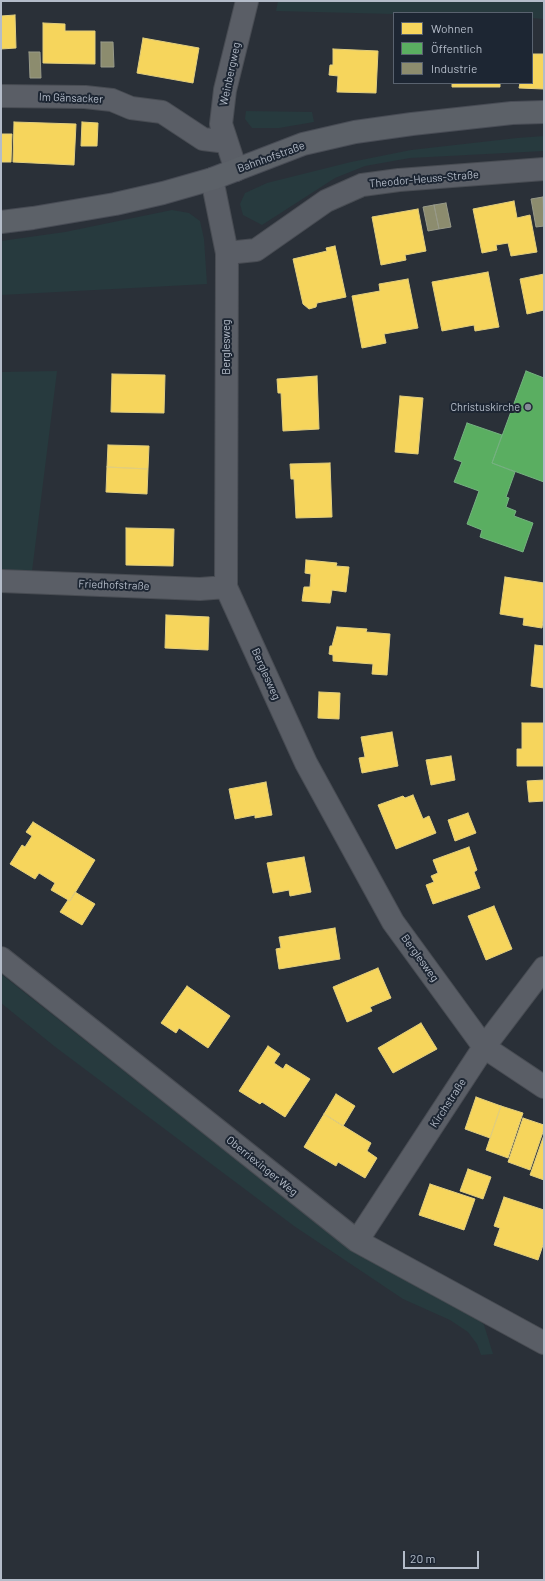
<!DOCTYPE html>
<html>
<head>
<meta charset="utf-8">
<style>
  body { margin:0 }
  #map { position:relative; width:545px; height:1581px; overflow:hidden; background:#2a3038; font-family:Barlow,sans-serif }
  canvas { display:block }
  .frame { position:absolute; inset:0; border:2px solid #b4bcc9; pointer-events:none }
  .legend { position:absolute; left:393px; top:12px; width:140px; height:72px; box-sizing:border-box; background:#1d2633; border:1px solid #59626f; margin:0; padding:5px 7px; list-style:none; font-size:12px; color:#b4bcc9 }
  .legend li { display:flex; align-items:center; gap:8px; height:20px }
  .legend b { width:20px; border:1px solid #59626f }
  .scale { position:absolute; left:403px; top:1551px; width:76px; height:18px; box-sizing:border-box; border:2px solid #b4bcc9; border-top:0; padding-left:5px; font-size:12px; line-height:14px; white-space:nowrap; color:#b4bcc9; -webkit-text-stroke:3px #1d2633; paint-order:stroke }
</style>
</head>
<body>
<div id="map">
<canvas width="545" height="1581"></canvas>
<div class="frame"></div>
<ul class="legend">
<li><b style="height:11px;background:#f6d55c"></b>Wohnen</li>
<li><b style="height:11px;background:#5aae61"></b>Öffentlich</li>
<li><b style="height:11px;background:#8c8c6e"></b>Industrie</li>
</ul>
<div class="scale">20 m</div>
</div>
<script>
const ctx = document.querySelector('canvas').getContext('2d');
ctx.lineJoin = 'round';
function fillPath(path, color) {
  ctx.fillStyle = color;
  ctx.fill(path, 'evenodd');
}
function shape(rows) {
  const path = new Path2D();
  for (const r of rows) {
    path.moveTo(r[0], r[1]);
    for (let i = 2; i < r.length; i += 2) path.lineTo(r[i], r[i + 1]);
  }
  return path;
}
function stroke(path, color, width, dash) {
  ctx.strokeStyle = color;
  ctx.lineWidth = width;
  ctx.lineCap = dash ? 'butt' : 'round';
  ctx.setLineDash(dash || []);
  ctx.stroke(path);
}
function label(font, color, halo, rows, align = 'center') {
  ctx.font = font + ' Barlow,sans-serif';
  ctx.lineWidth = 4;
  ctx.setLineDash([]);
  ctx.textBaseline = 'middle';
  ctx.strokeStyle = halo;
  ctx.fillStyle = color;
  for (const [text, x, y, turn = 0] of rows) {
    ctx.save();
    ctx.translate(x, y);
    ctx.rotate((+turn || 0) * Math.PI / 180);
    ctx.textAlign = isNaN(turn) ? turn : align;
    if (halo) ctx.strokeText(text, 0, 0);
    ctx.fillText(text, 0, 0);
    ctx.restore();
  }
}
const green = shape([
  [278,1,544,1,544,19,532,18,532,13,394,13,394,14,276,11],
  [246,111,312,112,314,122,279,128,252,128,245,119],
  [544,136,544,151,410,158,365,166,335,178,262,225,243,215,240,204,245,193,267,183,351,162,411,150,517,138],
  [172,210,189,213,200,221,204,239,207,284,1,295,1,241,65,232],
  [57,371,32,571,1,569,1,372],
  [1,974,330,1234,477,1317,484,1325,493,1354,481,1355,477,1344,468,1332,450,1320,403,1299,294,1226,54,1046,1,1003]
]);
const homes = shape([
  [15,15,16,48,1,49,1,16,15,15],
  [43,23,65,24,65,31,95,31,95,64,43,63,43,23],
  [143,38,199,48,193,83,137,73,143,38],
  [333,49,378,51,376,93,337,92,338,76,329,75,330,65,333,65,333,49],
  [532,54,544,54,544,89,519,88,520,83,532,83,532,54],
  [452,83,500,83,500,87,452,87,452,83],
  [14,122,76,124,74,165,13,162,14,122],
  [82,122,98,123,97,146,81,146,82,122],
  [1,134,12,134,11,162,1,162,1,134],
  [514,201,517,218,530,215,537,252,511,256,508,243,496,245,497,250,482,253,473,209,514,201],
  [418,209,426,251,405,255,406,260,381,265,372,217,418,209],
  [335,246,346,297,317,303,316,307,309,309,303,304,293,259,327,251,326,248,335,246],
  [488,272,499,327,475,331,474,325,442,331,432,282,488,272],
  [544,274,544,310,527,314,520,279,544,274],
  [408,279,418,328,384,334,386,343,362,348,352,296,380,291,379,284,408,279],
  [112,374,165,375,164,413,111,412,112,374],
  [317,376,319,429,283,431,281,393,278,393,277,379,317,376],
  [400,396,423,398,418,454,395,452,400,396],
  [108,445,149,446,148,469,107,467,108,445],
  [330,463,332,517,296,518,294,479,291,479,290,464,330,463],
  [107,467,148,469,147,494,106,492,107,467],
  [126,528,174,529,173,566,126,565,126,528],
  [306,560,337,563,336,566,349,567,346,592,332,590,330,603,302,601,304,587,310,587,311,574,305,573,306,560],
  [505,577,544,583,544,614,542,628,523,625,524,618,500,614,505,577],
  [166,615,209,617,208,650,165,648,166,615],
  [337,627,367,629,366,632,390,634,387,675,372,674,373,664,333,661,333,655,329,654,330,646,332,646,337,627],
  [535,645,544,646,544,688,531,686,535,645],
  [319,692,340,693,339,719,318,718,319,692],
  [522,723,544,723,544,766,517,766,517,749,522,749,522,723],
  [392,732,398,766,362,773,359,758,365,757,361,737,392,732],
  [451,756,455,780,431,785,426,760,451,756],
  [544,780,544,801,529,802,527,781,544,780],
  [266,782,272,815,255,818,255,815,235,819,229,789,266,782],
  [413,795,423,819,429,816,436,833,396,849,378,805,403,796,405,798,413,795],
  [468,813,476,833,455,841,448,820,468,813],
  [33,822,95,860,70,901,51,890,55,883,39,873,35,879,10,864,22,845,25,847,32,836,26,832,33,822],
  [469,847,477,870,474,872,480,888,433,904,426,885,434,882,431,876,438,873,433,860,469,847],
  [304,857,311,892,290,896,289,890,273,893,267,863,304,857],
  [75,892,95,904,82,925,60,912,68,900,70,901,75,892],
  [494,906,512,949,486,960,468,916,494,906],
  [335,928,340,959,279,969,276,949,281,948,279,937,335,928],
  [378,968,391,998,370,1007,372,1011,347,1022,333,987,378,968],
  [187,986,230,1016,208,1048,179,1028,176,1033,161,1023,187,986],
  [421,1023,437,1049,393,1073,378,1048,421,1023],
  [268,1046,280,1054,274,1063,283,1069,286,1064,310,1079,285,1117,262,1102,260,1104,239,1091,268,1046],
  [336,1094,355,1106,343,1126,324,1114,336,1094],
  [476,1097,501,1106,490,1138,465,1129,476,1097],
  [501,1106,523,1113,508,1158,486,1150,501,1106],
  [324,1114,371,1143,367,1151,377,1158,365,1178,338,1162,336,1166,304,1147,324,1114],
  [523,1118,544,1125,544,1129,530,1170,508,1162,523,1118],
  [544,1135,544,1180,530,1175,544,1135],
  [468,1169,491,1177,483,1199,460,1191,468,1169],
  [430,1184,475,1199,464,1230,419,1215,430,1184],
  [504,1197,544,1210,544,1242,538,1260,494,1245,500,1228,494,1226,504,1197]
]);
const public = shape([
  [526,371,544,378,544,482,492,463,526,371],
  [467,423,502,435,492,463,515,472,506,497,509,498,506,507,516,511,514,516,533,523,523,552,480,537,482,530,467,524,479,491,454,482,462,462,454,459,467,423]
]);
const industry = shape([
  [101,42,113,42,114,67,101,67,101,42],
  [29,52,40,52,41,78,30,78,29,52],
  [543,197,544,226,536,227,531,199,543,197],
  [446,203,451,227,439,229,434,205,446,203],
  [434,205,439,229,428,231,423,207,434,205]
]);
const minor = shape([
  [1,96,85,97,112,100,131,108,162,112,203,139,227,142],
  [236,170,221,124,225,90,247,1],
  [212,179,227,253,226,587,306,763,393,922,484,1047,544,1087],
  [227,253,256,250,326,201,362,185,399,180,544,169],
  [1,581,200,589,226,587],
  [1,958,357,1241,544,1343],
  [357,1241,484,1047,544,968]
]);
const major = shape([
  [1,222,33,218,115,204,163,193,212,179,303,144,355,132,412,124,512,113,544,112]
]);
const markers = [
  [528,407,4,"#848b96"]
];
const streetNames = [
  ["Weinbergweg",230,74,-78],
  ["Im Gänsacker",71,98,2],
  ["Bahnhofstraße",271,157,-20],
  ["Theodor-Heuss-Straße",424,179,-5],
  ["Berglesweg",226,347,-90],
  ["Friedhofstraße",114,585,2],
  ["Berglesweg",266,674,66],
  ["Berglesweg",420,958,54],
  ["Kirchstraße",448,1103,-57],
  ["Oberriexinger Weg",262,1166,39]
];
const poiNames = [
  ["Christuskirche",520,407]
];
fillPath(green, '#273a3e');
fillPath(homes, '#f6d55c');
stroke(homes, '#e2ce7d', 1);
fillPath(public, '#5aae61');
stroke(public, '#75b280', 1);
fillPath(industry, '#8c8c6e');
stroke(industry, '#989a89', 1);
stroke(minor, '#484c53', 24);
stroke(major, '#484c55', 24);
stroke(minor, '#5a5e66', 22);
stroke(major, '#5c6168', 22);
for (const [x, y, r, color] of markers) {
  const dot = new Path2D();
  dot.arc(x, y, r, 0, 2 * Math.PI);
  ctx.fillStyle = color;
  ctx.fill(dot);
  stroke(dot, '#1d2633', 1.5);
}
label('11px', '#b4bcc9', '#1d2633', streetNames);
label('11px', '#b4bcc9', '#1d2633', poiNames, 'right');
</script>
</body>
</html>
